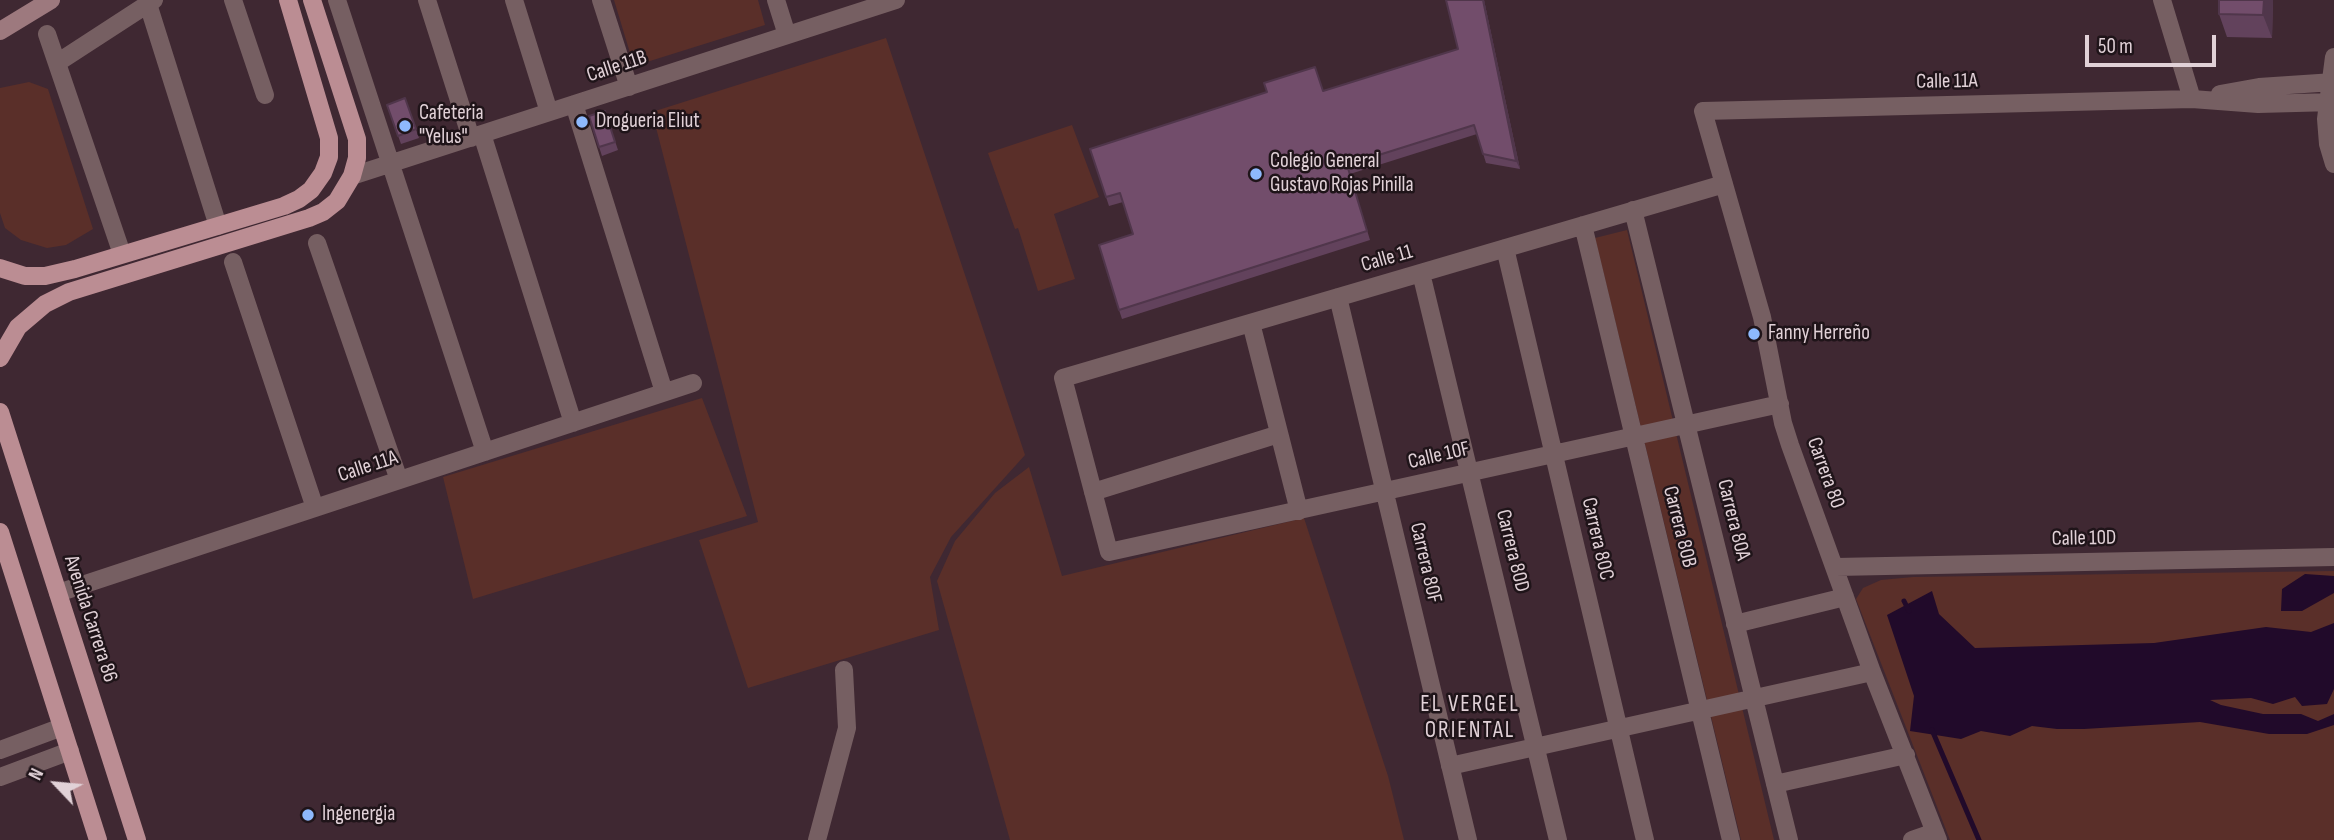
<!DOCTYPE html>
<html>
<head>
<meta charset="utf-8">
<style>
  body { margin:0 }
  #map { position:relative; width:2334px; height:840px; overflow:hidden; background:#3f2832; font-family:"Sofia Sans Condensed",sans-serif }
  canvas { display:block }
  .north { position:absolute; left:21px; top:749px; width:70px; height:70px; -webkit-text-stroke:5px #1f1419; paint-order:stroke; rotate:296deg; font-size:19px; font-weight:700; line-height:28px; text-align:center; color:#e1d1d7 }
  .north::after { content:''; display:block; margin:auto; width:24px; height:32px; background:#e1d1d7; clip-path:polygon(50% 0,100% 100%,50% 72%,0 100%) }
  .scale { position:absolute; left:2085px; top:35px; width:131px; height:32px; box-sizing:border-box; border:4px solid #e1d1d7; border-top:0; padding-left:9px; font-size:21px; line-height:24px; white-space:nowrap; color:#e1d1d7; -webkit-text-stroke:5px #1f1419; paint-order:stroke }
</style>
</head>
<body>
<div id="map">
<canvas width="2334" height="840"></canvas>
<div class="north">N</div>
<div class="scale">50 m</div>
</div>
<script>
const ctx = document.querySelector('canvas').getContext('2d');
ctx.lineJoin = 'round';
function fillPath(path, color) {
  ctx.fillStyle = color;
  ctx.fill(path, 'evenodd');
}
function shape(rows) {
  const path = new Path2D();
  for (const r of rows) {
    path.moveTo(r[0], r[1]);
    for (let i = 2; i < r.length; i += 2) path.lineTo(r[i], r[i + 1]);
  }
  return path;
}
function stroke(path, color, width, dash) {
  ctx.strokeStyle = color;
  ctx.lineWidth = width;
  ctx.lineCap = dash ? 'butt' : 'round';
  ctx.setLineDash(dash || []);
  ctx.stroke(path);
}
function label(font, color, halo, rows, align = 'center') {
  ctx.font = font + ' "Sofia Sans Condensed",sans-serif';
  ctx.lineWidth = 5;
  ctx.setLineDash([]);
  ctx.textBaseline = 'middle';
  ctx.strokeStyle = halo;
  ctx.fillStyle = color;
  for (const [text, x, y, turn = 0] of rows) {
    ctx.save();
    ctx.translate(x, y);
    ctx.rotate((+turn || 0) * Math.PI / 180);
    ctx.textAlign = isNaN(turn) ? turn : align;
    if (halo) ctx.strokeText(text, 0, 0);
    ctx.fillText(text, 0, 0);
    ctx.restore();
  }
}
const green = shape([
  [614,0,758,0,765,25,634,66],
  [886,38,1025,455,951,537,930,577,939,630,748,688,699,540,758,522,652,112],
  [29,82,48,89,93,229,66,245,47,248,21,240,5,228,0,213,0,88],
  [1072,125,1099,197,1054,214,1075,279,1038,291,1018,228,1015,229,988,153],
  [1627,230,1774,840,1741,840,1595,238],
  [702,398,747,516,473,599,443,477],
  [1029,467,1062,576,1304,518,1388,776,1404,840,1010,840,937,581,955,541,995,493],
  [2334,571,2334,840,1950,840,1856,599,1863,588,1881,580,1913,577]
]);
const water = shape([
  [2305,574,2334,576,2334,593,2302,611,2281,611,2282,589],
  [1932,591,1939,614,1975,648,2154,643,2266,627,2311,632,2334,623,2334,689,2327,704,2302,706,2295,697,2273,704,2251,698,2210,700,2221,705,2263,714,2301,714,2318,721,2334,714,2334,725,2307,734,2269,734,2200,722,2084,729,2057,729,2032,726,2010,736,1981,731,1961,739,1910,731,1914,696,1887,615]
]);
const stream = shape([
  [1904,601,1909,611],
  [1932,730,1979,840]
]);
const street = shape([
  [233,0,265,95],
  [337,0,485,452],
  [427,0,471,138],
  [514,0,549,112],
  [601,0,629,87],
  [776,0,787,35],
  [2162,0,2192,99],
  [148,4,218,226],
  [47,34,122,254],
  [2334,57,2326,119,2328,144,2334,164],
  [57,63,154,0],
  [2220,94,2259,87,2334,82],
  [574,104,664,392],
  [482,134,573,423],
  [352,176,896,0],
  [1724,184,1063,378,1109,552,1780,404],
  [1633,210,1789,840],
  [1583,225,1731,840],
  [317,243,399,480],
  [1505,248,1645,840],
  [233,262,315,508],
  [1421,273,1558,840],
  [1338,297,1468,840],
  [1251,323,1299,511],
  [1093,492,1279,434],
  [1836,567,2334,557],
  [58,593,693,383],
  [1735,624,1845,597],
  [0,750,62,727],
  [1450,766,1872,672],
  [0,777,70,751],
  [1775,784,1906,755],
  [817,840,847,728,844,670],
  [1912,840,1935,832],
  [1938,840,1872,672,1790,445,1783,423,1762,317,1703,111,2192,99,2258,104,2334,102]
]);
const secondary = shape([
  [0,31,51,0]
]);
const primary = shape([
  [0,268,25,276,45,276,75,269,284,206,299,199,311,190,323,173,329,157,329,138,288,0],
  [0,358,18,327,45,304,69,292,309,218,323,212,337,201,352,176,357,158,357,139,312,0],
  [0,412,137,840],
  [0,532,98,840]
]);
const wall = shape([
  [1446,0,1484,0,1520,169,1486,163,1477,134,1350,174,1370,240,1122,319,1119,310,1133,234,1123,202,1109,206,1090,149,1267,92,1324,91,1458,49],
  [2273,0,2272,38,2227,37,2219,14],
  [405,98,419,138,401,144,387,105],
  [605,111,618,150,602,156,589,116]
]);
const shadedWall = shape([
  [1483,0,1484,0,1520,169,1516,161],
  [2264,0,2273,0,2272,38,2263,15]
]);
const building = shape([
  [1446,0,1483,0,1516,161,1483,154,1474,125,1347,165,1367,231,1119,310,1099,245,1133,234,1120,193,1106,197,1090,149,1267,92,1264,83,1315,67,1323,91,1458,49,1446,0],
  [2219,0,2264,0,2263,15,2219,14,2219,0],
  [405,98,416,129,398,136,387,105,405,98],
  [605,111,615,142,599,147,589,116,605,111]
]);
const markers = [
  [582,122,7,"#8eb9fd"],
  [405,126,7,"#8eb9fd"],
  [1256,174,7,"#8eb9fd"],
  [1754,334,7,"#8eb9fd"],
  [308,815,7,"#8eb9fd"]
];
const streetNames = [
  ["Calle 11B",617,67,-18],
  ["Calle 11A",1947,82,-1],
  ["Calle 11",1387,259,-16],
  ["Calle 10F",1439,456,-13],
  ["Calle 11A",368,467,-18],
  ["Carrera 80",1825,473,70],
  ["Carrera 80A",1733,520,76],
  ["Carrera 80B",1679,527,76],
  ["Carrera 80C",1597,539,77],
  ["Calle 10D",2084,539,-1],
  ["Carrera 80D",1512,551,76],
  ["Carrera 80F",1425,563,77],
  ["Avenida Carrera 86",90,619,72]
];
const poiNames = [
  ["Cafeteria",419,114],
  ["\"Yelus\"",419,138],
  ["Drogueria Eliut",596,122],
  ["Colegio General",1270,162],
  ["Gustavo Rojas Pinilla",1270,186],
  ["Fanny Herreño",1768,334],
  ["Ingenergia",322,815]
];
const neighbourhoodNames = [
  ["EL VERGEL",1470,705],
  ["ORIENTAL",1470,731]
];
fillPath(green, '#5a2f29');
fillPath(water, '#210a2a');
stroke(stream, '#210a2a', 5);
stroke(street, '#765f62', 18);
stroke(secondary, '#9d797e', 18);
stroke(primary, '#bb8d93', 18);
fillPath(wall, '#62425c');
fillPath(shadedWall, '#50364b');
fillPath(building, '#724d6b');
stroke(building, '#50364b', 2);
for (const [x, y, r, color] of markers) {
  const dot = new Path2D();
  dot.arc(x, y, r, 0, 2 * Math.PI);
  ctx.fillStyle = color;
  ctx.fill(dot);
  stroke(dot, '#1f1419', 2.5);
}
label('21px', '#e1d1d7', '#1f1419', streetNames);
label('21px', '#e1d1d7', '#1f1419', poiNames, 'left');
ctx.letterSpacing = '2px';
label('23px', '#e1d1d7', '#1f1419', neighbourhoodNames);
ctx.letterSpacing = '0px';
</script>
</body>
</html>
